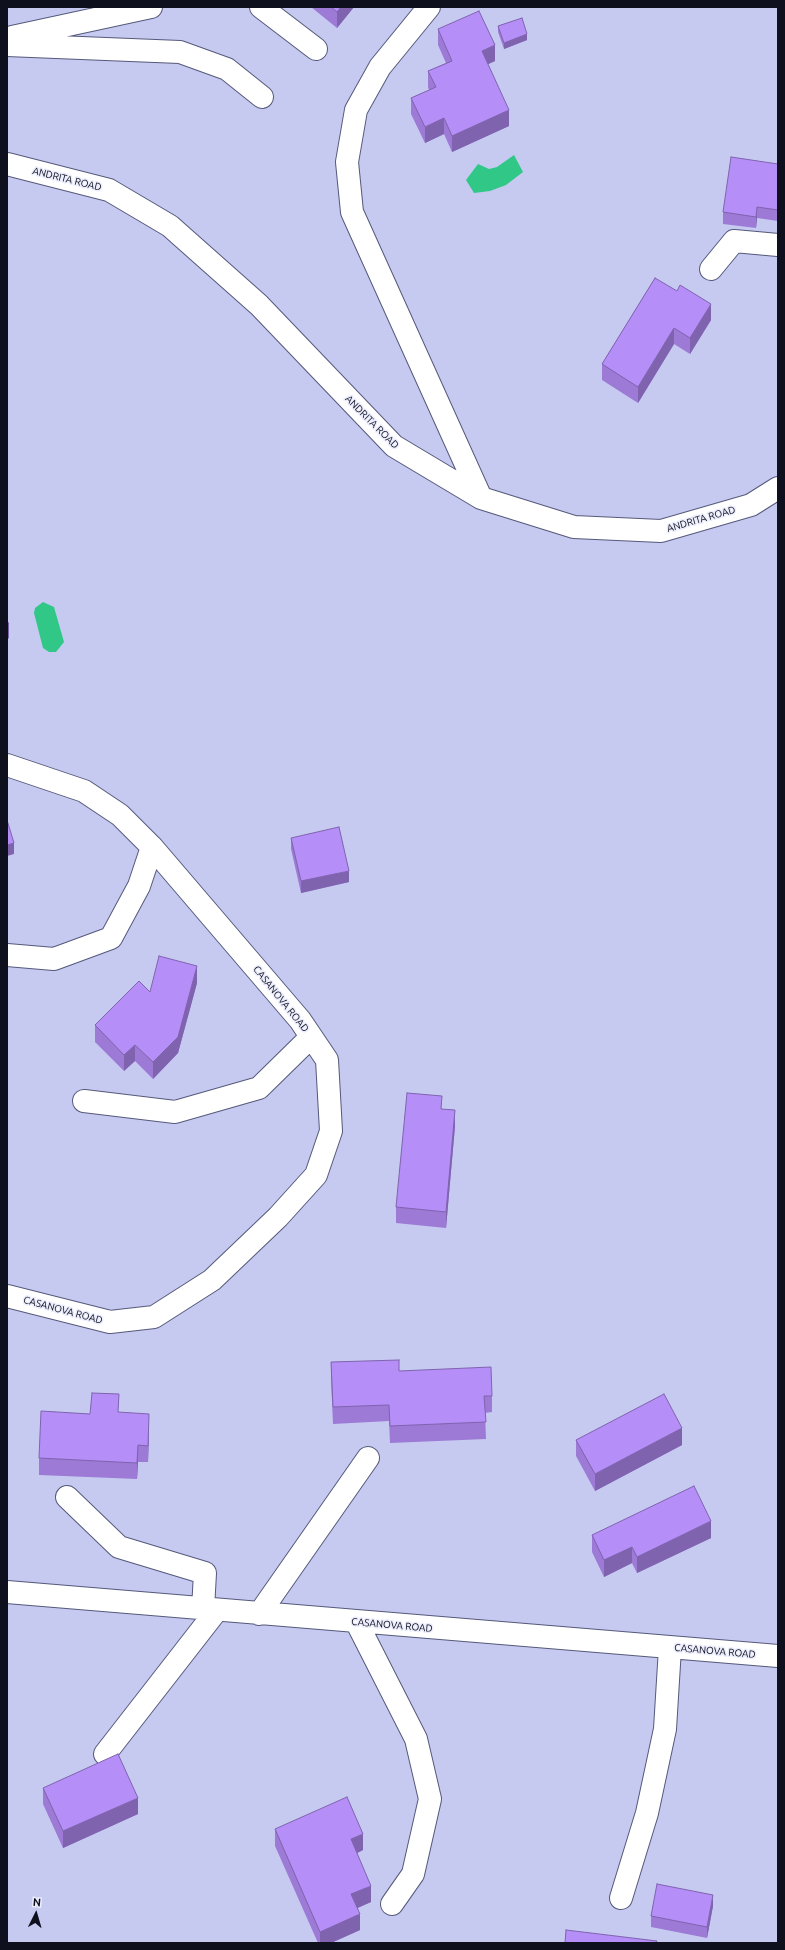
<!DOCTYPE html>
<html>
<head>
<meta charset="utf-8">
<style>
  body { margin:0 }
  #map { position:relative; width:785px; height:1950px; overflow:hidden; background:#c6caf1; font-family:Ubuntu,sans-serif }
  canvas { display:block }
  .frame { position:absolute; inset:0; border:8px solid #0f101d; pointer-events:none }
  .north { position:absolute; left:16px; top:1894px; width:40px; height:40px; -webkit-text-stroke:3px #ebedfd; paint-order:stroke; rotate:5deg; font-size:11px; font-weight:700; line-height:16px; text-align:center; color:#0f101d }
  .north::after { content:''; display:block; margin:auto; width:14px; height:18px; background:#0f101d; clip-path:polygon(50% 0,100% 100%,50% 72%,0 100%) }
</style>
</head>
<body>
<div id="map">
<canvas width="785" height="1950"></canvas>
<div class="frame"></div>
<div class="north">N</div>
</div>
<script>
const ctx = document.querySelector('canvas').getContext('2d');
ctx.lineJoin = 'round';
function fillPath(path, color) {
  ctx.fillStyle = color;
  ctx.fill(path, 'evenodd');
}
function shape(rows) {
  const path = new Path2D();
  for (const r of rows) {
    path.moveTo(r[0], r[1]);
    for (let i = 2; i < r.length; i += 2) path.lineTo(r[i], r[i + 1]);
  }
  return path;
}
function stroke(path, color, width, dash) {
  ctx.strokeStyle = color;
  ctx.lineWidth = width;
  ctx.lineCap = dash ? 'butt' : 'round';
  ctx.setLineDash(dash || []);
  ctx.stroke(path);
}
function label(font, color, halo, rows, align = 'center') {
  ctx.font = font + ' Ubuntu,sans-serif';
  ctx.lineWidth = 3;
  ctx.setLineDash([]);
  ctx.textBaseline = 'middle';
  ctx.strokeStyle = halo;
  ctx.fillStyle = color;
  for (const [text, x, y, turn = 0] of rows) {
    ctx.save();
    ctx.translate(x, y);
    ctx.rotate((+turn || 0) * Math.PI / 180);
    ctx.textAlign = isNaN(turn) ? turn : align;
    if (halo) ctx.strokeText(text, 0, 0);
    ctx.fillText(text, 0, 0);
    ctx.restore();
  }
}
const water = shape([
  [514,155,523,172,506,185,490,191,474,193,466,180,478,164,489,169,497,167],
  [43,602,54,607,64,642,56,652,49,652,43,648,34,613,35,608]
]);
const minor = shape([
  [261,7,316,49],
  [429,7,380,67,356,110,347,162,352,212,481,498],
  [12,37,151,7],
  [7,45,180,52,227,69,262,97],
  [7,164,109,190,170,226,259,305,394,446,481,498,574,527,661,531,751,505,778,488],
  [711,269,734,241,778,245],
  [7,765,84,791,120,815,152,847,300,1020,327,1060,331,1131,316,1175,278,1217,212,1280,154,1317,110,1322,7,1296],
  [7,955,54,959,111,938,139,886,152,847],
  [84,1101,175,1112,259,1088,311,1037],
  [67,1497,119,1547,205,1573,203,1609],
  [7,1592,778,1656],
  [259,1614,368,1458],
  [356,1621,416,1739,430,1799,413,1874,392,1904],
  [105,1754,217,1610],
  [621,1898,647,1813,665,1729,670,1648]
]);
const wall = shape([
  [311,7,354,7,337,28],
  [498,26,527,40,504,49,498,32],
  [438,29,495,61,488,64,509,126,452,152,444,134,425,143,411,114,411,98,429,90,428,87,428,71,446,63,438,45],
  [778,164,778,221,757,218,756,228,723,224,723,212],
  [655,278,711,320,690,354,674,344,638,403,602,380,602,364],
  [291,838,349,882,301,893,291,849],
  [197,983,178,1053,153,1079,135,1061,124,1071,95,1042,95,1025,150,992],
  [442,1109,455,1126,446,1228,396,1223,396,1207],
  [331,1362,399,1371,492,1396,492,1412,485,1413,486,1439,390,1443,389,1421,333,1424,331,1379],
  [119,1412,149,1430,148,1462,138,1462,137,1479,39,1475,39,1458,90,1414],
  [576,1440,682,1445,595,1491,576,1456],
  [592,1535,711,1538,637,1573,632,1563,604,1577,592,1552],
  [43,1788,138,1814,63,1848,43,1804],
  [275,1829,363,1850,357,1853,371,1902,357,1908,360,1930,331,1943,318,1943,275,1846],
  [713,1906,707,1938,651,1927,651,1916]
]);
const shadedWall = shape([
  [341,7,354,7,337,28,337,12],
  [527,34,527,40,504,49,504,43],
  [495,45,495,61,482,67,482,51],
  [509,110,509,126,452,152,452,136],
  [444,118,444,134,425,143,425,127],
  [757,207,757,218,756,228,756,217],
  [711,304,711,320,690,354,690,338],
  [674,328,674,344,638,403,638,387],
  [9,622,9,638,7,640,7,623],
  [14,843,14,854,7,856,7,845],
  [349,871,349,882,301,893,301,881],
  [197,966,197,983,178,1053,153,1079,153,1062],
  [135,1045,135,1061,124,1071,124,1055],
  [455,1110,455,1126,446,1228,446,1212],
  [149,1414,149,1430,148,1462,148,1446],
  [682,1428,682,1445,595,1491,595,1474],
  [138,1445,138,1462,137,1479,137,1463],
  [711,1521,711,1538,637,1573,637,1557],
  [632,1547,632,1563,604,1577,604,1560],
  [138,1798,138,1814,63,1848,63,1831],
  [363,1834,363,1850,351,1856,351,1839],
  [371,1886,371,1902,351,1911,351,1894],
  [713,1895,713,1906,707,1938,707,1927],
  [360,1914,360,1930,331,1943,320,1943,320,1932]
]);
const building = shape([
  [331,7,341,7,337,12,331,7],
  [479,11,495,45,482,51,509,110,452,136,444,118,425,127,411,98,436,87,428,71,452,61,438,29,479,11],
  [522,18,527,34,504,43,498,26,522,18],
  [731,157,778,164,778,210,757,207,756,217,723,212,731,157],
  [655,278,677,291,680,285,711,304,690,338,674,328,638,387,602,364,655,278],
  [7,820,14,843,7,845,7,820],
  [339,827,349,871,301,881,291,838,339,827],
  [159,956,197,966,178,1037,153,1062,135,1045,124,1055,95,1025,139,981,150,992,159,956],
  [407,1093,442,1096,441,1109,455,1110,446,1212,396,1207,407,1093],
  [399,1360,399,1371,491,1367,492,1396,484,1396,486,1422,390,1426,389,1405,333,1407,331,1362,399,1360],
  [92,1393,119,1394,118,1412,149,1414,148,1446,138,1445,137,1463,39,1458,41,1411,90,1414,92,1393],
  [664,1394,682,1428,595,1474,576,1440,664,1394],
  [694,1486,711,1521,637,1557,632,1547,604,1560,592,1535,694,1486],
  [118,1754,138,1798,63,1831,43,1788,118,1754],
  [347,1797,363,1834,351,1839,371,1886,351,1894,360,1914,320,1932,275,1829,347,1797],
  [657,1884,713,1895,707,1927,651,1916,657,1884],
  [566,1930,657,1941,656,1943,565,1943,566,1930]
]);
const streetNames = [
  ["ANDRITA ROAD",67,179,14],
  ["ANDRITA ROAD",372,422,45],
  ["ANDRITA ROAD",701,519,-16],
  ["CASANOVA ROAD",281,999,51],
  ["CASANOVA ROAD",63,1310,15],
  ["CASANOVA ROAD",392,1625,5],
  ["CASANOVA ROAD",715,1651,5]
];
fillPath(water, '#30c787');
stroke(minor, '#55597a', 24);
stroke(minor, '#fff', 22);
fillPath(wall, '#9c7ad5');
fillPath(shadedWall, '#7f63ae');
fillPath(building, '#b58ef8');
stroke(building, '#7f63ae', 1);
label('10px', '#0f101d', '#ebedfd', streetNames);
</script>
</body>
</html>
